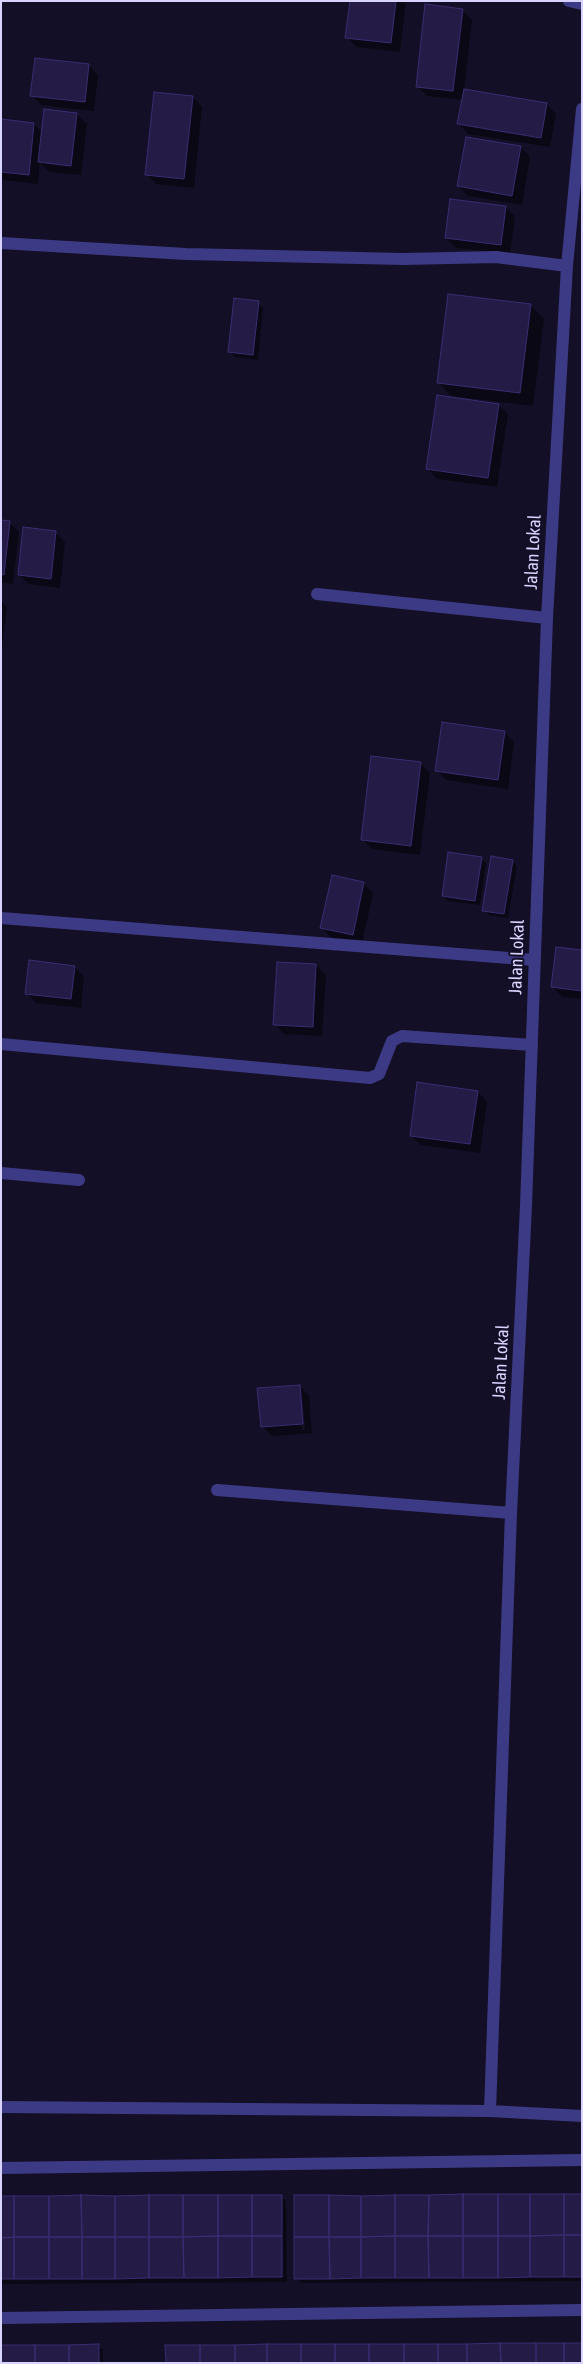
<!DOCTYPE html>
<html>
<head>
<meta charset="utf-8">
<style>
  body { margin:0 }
  #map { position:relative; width:583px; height:2364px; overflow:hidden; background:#130f26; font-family:"Asap Condensed",sans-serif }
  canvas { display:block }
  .frame { position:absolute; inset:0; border:2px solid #d9d4ff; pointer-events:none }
</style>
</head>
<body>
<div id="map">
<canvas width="583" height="2364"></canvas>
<div class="frame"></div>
</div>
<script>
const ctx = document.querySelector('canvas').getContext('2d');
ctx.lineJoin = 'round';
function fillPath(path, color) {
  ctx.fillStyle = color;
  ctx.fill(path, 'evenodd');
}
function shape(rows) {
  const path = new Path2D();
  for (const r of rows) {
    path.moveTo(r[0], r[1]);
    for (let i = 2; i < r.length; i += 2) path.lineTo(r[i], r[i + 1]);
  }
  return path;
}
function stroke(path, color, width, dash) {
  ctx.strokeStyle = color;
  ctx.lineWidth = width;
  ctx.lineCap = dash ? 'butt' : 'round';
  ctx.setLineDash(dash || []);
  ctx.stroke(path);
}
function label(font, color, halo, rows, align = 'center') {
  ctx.font = font + ' "Asap Condensed",sans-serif';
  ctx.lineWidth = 4;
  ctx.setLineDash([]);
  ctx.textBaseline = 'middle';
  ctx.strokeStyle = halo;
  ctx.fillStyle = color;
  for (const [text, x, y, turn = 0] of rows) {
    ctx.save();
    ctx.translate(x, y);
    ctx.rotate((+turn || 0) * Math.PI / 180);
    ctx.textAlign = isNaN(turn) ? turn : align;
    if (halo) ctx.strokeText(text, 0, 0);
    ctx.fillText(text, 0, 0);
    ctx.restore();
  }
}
const shadow = shape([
  [351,1,406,1,400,52,356,47,347,37],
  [462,10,472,20,464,90,547,104,556,114,550,147,468,134,459,124,463,100,427,96,417,86],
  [88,65,98,75,94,111,41,105,32,95],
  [193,97,202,107,194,188,156,184,146,174],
  [77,114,87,124,81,175,49,172,40,163,38,184,4,180,1,178,1,121,34,124,43,133],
  [521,147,530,157,522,205,468,196,458,186],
  [505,207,515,216,510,254,456,248,446,238],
  [258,303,263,308,258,360,235,357,230,352],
  [531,306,544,319,533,406,451,396,438,382],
  [498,405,508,414,497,487,437,479,428,469],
  [1,522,9,522,19,532,13,584,1,582],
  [55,532,65,542,60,588,29,584,19,575],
  [1,601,7,607,1,654],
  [504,732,514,742,508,789,446,780,437,770],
  [420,763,430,773,420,855,372,849,362,839],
  [481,858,486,863,480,905,448,901,443,896],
  [512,861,517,866,508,918,489,915,484,910],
  [333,877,364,884,373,893,362,944,331,937,322,928],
  [582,951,582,999,562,997,553,987],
  [316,965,326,975,322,1036,284,1034,275,1024],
  [75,967,84,977,81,1008,36,1003,27,993],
  [478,1092,487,1102,480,1153,421,1145,411,1136],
  [300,1386,309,1396,312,1433,272,1436,262,1426],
  [300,1395,302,1395,305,1430,302,1430],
  [582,2195,582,2281,301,2283,296,2278],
  [281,2196,286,2201,287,2282,1,2284,1,2198],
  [98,2346,103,2350,103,2363,1,2363]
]);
const building = shape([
  [350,1,396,1,391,43,345,38,350,1],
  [425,4,463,9,453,91,416,87,425,4],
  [35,58,89,64,85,102,30,96,35,58],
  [464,89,547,103,541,138,457,124,464,89],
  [154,92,193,96,184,179,145,175,154,92],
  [44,109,77,113,71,166,38,162,44,109],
  [1,119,34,123,29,175,1,172,1,119],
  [466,137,521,146,512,196,457,186,466,137],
  [450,199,506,206,501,245,445,238,450,199],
  [448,294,531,304,520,393,437,383,448,294],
  [234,298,259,301,253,355,228,352,234,298],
  [437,395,499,404,488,478,426,469,437,395],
  [1,520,10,521,4,575,1,574,1,520],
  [23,527,56,531,51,579,18,575,23,527],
  [442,722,505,731,498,780,435,771,442,722],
  [371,756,421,762,411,846,361,840,371,756],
  [448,852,482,857,475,901,442,896,448,852],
  [491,856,513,860,504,914,482,911,491,856],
  [332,875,364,882,353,935,320,928,332,875],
  [556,947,582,950,582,991,551,987,556,947],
  [29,960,75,966,71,999,25,994,29,960],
  [277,962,316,964,313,1027,273,1025,277,962],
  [417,1082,478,1091,470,1144,410,1136,417,1082],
  [300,1385,303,1424,261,1427,257,1388,300,1385],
  [463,2194,463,2236,428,2236,429,2195,463,2194],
  [463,2194,498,2194,498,2236,463,2236,463,2194],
  [498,2194,530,2194,530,2236,498,2236,498,2194],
  [530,2194,564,2194,564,2235,530,2236,530,2194],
  [564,2194,582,2194,582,2235,564,2235,564,2194],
  [81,2195,82,2237,49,2237,49,2196,81,2195],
  [81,2195,115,2196,115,2237,82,2237,81,2195],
  [149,2195,149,2237,115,2237,115,2196,149,2195],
  [149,2195,183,2195,183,2237,149,2237,149,2195],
  [183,2195,218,2195,218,2236,183,2237,183,2195],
  [218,2195,252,2195,252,2236,218,2236,218,2195],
  [252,2195,282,2195,282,2236,252,2236,252,2195],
  [294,2195,329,2195,329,2237,294,2237,294,2195],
  [329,2195,361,2196,361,2237,329,2237,329,2195],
  [395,2195,429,2195,428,2236,395,2236,395,2195],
  [395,2195,395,2236,361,2237,361,2196,395,2195],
  [1,2196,14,2196,14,2237,1,2238,1,2196],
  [14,2196,49,2196,49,2237,14,2237,14,2196],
  [564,2235,564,2277,530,2277,530,2236,564,2235],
  [564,2235,582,2235,582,2277,564,2277,564,2235],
  [218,2236,218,2278,184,2278,183,2237,218,2236],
  [218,2236,252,2236,252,2277,218,2278,218,2236],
  [252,2236,282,2236,282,2277,252,2277,252,2236],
  [395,2236,395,2278,361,2278,361,2237,395,2236],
  [395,2236,428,2236,429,2278,395,2278,395,2236],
  [428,2236,463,2236,463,2278,429,2278,428,2236],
  [463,2236,498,2236,498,2278,463,2278,463,2236],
  [498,2236,530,2236,530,2277,498,2278,498,2236],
  [14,2237,14,2279,1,2279,1,2238,14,2237],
  [14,2237,49,2237,49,2279,14,2279,14,2237],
  [49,2237,82,2237,82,2279,49,2279,49,2237],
  [82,2237,115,2237,115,2279,82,2279,82,2237],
  [115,2237,149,2237,149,2278,115,2279,115,2237],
  [149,2237,183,2237,184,2278,149,2278,149,2237],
  [294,2237,329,2237,330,2279,294,2279,294,2237],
  [329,2237,361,2237,361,2278,330,2279,329,2237],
  [500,2343,536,2343,536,2363,501,2363,500,2343],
  [500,2343,501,2363,467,2363,467,2344,500,2343],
  [536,2343,564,2343,564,2363,536,2363,536,2343],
  [564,2343,582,2343,582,2363,564,2363,564,2343],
  [99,2344,99,2363,69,2363,69,2345,99,2344],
  [267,2344,301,2344,301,2363,267,2363,267,2344],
  [267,2344,267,2363,235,2363,235,2345,267,2344],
  [301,2344,335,2344,335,2363,301,2363,301,2344],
  [335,2344,369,2344,369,2363,335,2363,335,2344],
  [369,2344,404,2344,404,2363,369,2363,369,2344],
  [404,2344,438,2344,438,2363,404,2363,404,2344],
  [438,2344,467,2344,467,2363,438,2363,438,2344],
  [1,2345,35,2345,35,2363,1,2363,1,2345],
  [35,2345,69,2345,69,2363,35,2363,35,2345],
  [165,2345,200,2345,200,2363,166,2363,165,2345],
  [200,2345,235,2345,235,2363,200,2363,200,2345]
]);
const minor = shape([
  [569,1,582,4],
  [1,243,186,254,403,259,496,257,567,266],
  [317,594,547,618],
  [1,918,534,960],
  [1,1044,370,1078,379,1074,392,1041,402,1036,532,1045],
  [1,1173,79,1180],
  [217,1490,511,1513,526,1206,547,618,567,266,582,109],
  [1,2107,490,2111,582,2116],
  [490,2111,511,1513],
  [1,2168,582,2160],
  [1,2318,582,2310]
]);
const streetNames = [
  ["Jalan Lokal",533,552,-87],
  ["Jalan Lokal",517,957,-88],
  ["Jalan Lokal",501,1362,-87]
];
fillPath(shadow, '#0007');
fillPath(building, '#241b47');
stroke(building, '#3b2d73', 1);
stroke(minor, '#3d3a85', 12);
label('18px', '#d9d4ff', '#130f26', streetNames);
</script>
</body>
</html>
